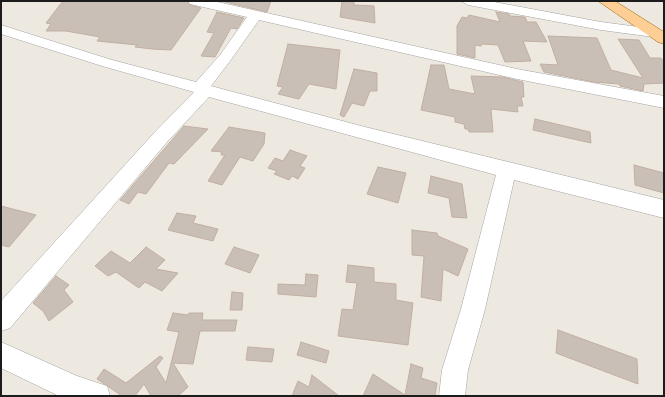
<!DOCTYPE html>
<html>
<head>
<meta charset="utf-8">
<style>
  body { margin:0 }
  #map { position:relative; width:665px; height:397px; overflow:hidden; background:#eee9e0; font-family:Montserrat,sans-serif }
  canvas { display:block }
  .frame { position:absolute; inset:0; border:2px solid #1c1c1c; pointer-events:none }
</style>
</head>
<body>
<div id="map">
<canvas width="665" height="397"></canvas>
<div class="frame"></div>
</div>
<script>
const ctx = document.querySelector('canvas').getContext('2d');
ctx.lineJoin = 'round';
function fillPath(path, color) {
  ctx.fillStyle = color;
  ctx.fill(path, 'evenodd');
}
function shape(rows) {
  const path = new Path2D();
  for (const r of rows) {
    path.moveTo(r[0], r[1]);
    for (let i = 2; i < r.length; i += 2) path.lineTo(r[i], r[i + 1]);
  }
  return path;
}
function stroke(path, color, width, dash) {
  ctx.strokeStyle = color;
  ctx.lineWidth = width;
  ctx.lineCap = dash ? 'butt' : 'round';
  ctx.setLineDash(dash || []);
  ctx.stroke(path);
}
const building = shape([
  [63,1,187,1,190,5,201,8,171,50,152,49,135,47,137,45,97,41,100,37,66,31,46,31,51,24,46,23,63,1],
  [221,1,271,1,267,12,221,1],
  [342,1,354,1,354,5,374,6,375,23,340,17,342,1],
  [217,12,244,18,237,29,231,28,215,57,201,56,214,33,207,32,217,12],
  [496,12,509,14,510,16,525,17,527,22,536,22,547,42,523,41,531,61,505,62,498,45,482,44,481,46,475,45,475,58,457,54,457,26,462,17,467,18,469,15,500,22,496,12],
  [548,36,597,38,611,70,643,78,618,39,639,40,650,58,661,58,664,62,664,83,644,84,643,91,620,86,619,84,594,82,544,72,540,64,558,65,548,36],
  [288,44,340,50,336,89,309,84,299,99,278,94,283,87,277,86,288,44],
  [431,65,444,65,449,89,475,94,471,76,503,77,523,82,524,97,521,97,523,106,517,106,518,112,491,109,493,132,469,132,468,129,465,129,464,124,455,122,455,117,421,110,431,65],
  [354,69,377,73,377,91,370,91,364,106,352,103,344,117,340,115,354,69],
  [535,119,590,132,591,143,533,130,535,119],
  [184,126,208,129,174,164,169,163,146,194,138,192,129,204,120,200,184,126],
  [229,127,265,133,264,144,253,161,240,157,222,185,208,181,225,155,221,155,222,152,211,151,229,127],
  [290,150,307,156,300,166,305,168,298,179,292,176,289,180,274,174,277,171,268,168,275,158,283,161,290,150],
  [634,165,664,173,664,193,635,185,634,165],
  [378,167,406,173,398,203,367,194,378,167],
  [431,176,462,184,467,218,452,217,449,198,428,193,431,176],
  [1,206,36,215,9,247,1,245,1,206],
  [177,213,196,216,193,223,218,229,213,241,168,230,177,213],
  [412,230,437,233,438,236,468,249,458,276,443,269,441,301,421,297,424,256,412,255,412,230],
  [146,247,165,260,156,269,178,273,162,291,145,282,139,288,116,272,108,276,95,266,111,251,130,263,146,247],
  [234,247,259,255,250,273,225,264,234,247],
  [348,265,374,268,374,282,396,284,396,300,413,303,408,345,338,336,342,309,353,310,357,283,346,282,348,265],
  [306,274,318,275,316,297,278,294,278,284,305,285,306,274],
  [56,276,69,285,64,290,73,302,49,321,43,311,33,303,56,276],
  [232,292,243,293,242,310,230,310,232,292],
  [173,313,188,315,189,313,203,313,202,320,237,320,235,331,200,331,193,364,173,363,188,387,178,396,151,396,144,384,135,396,122,396,97,379,104,369,126,383,160,356,163,358,156,367,166,383,179,332,167,330,173,313],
  [558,330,637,359,638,384,556,353,558,330],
  [301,342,329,351,326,363,297,355,301,342],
  [248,347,274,349,272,362,246,360,248,347],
  [411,364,423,368,421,378,437,383,435,396,363,396,373,374,405,395,411,364],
  [312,375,339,396,292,396,298,381,309,387,312,375]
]);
const minor = shape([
  [188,1,213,1,517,69,664,96,664,108,517,79,259,20,230,61,211,86,365,127,664,200,664,218,514,180,485,309,468,370,465,396,439,396,442,370,461,309,496,175,209,97,167,142,10,328,1,331,1,301,155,132,194,92,102,66,1,34,1,25,112,60,196,82,220,55,247,17,190,4,188,1],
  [461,1,489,1,601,22,654,29,659,30,661,33,659,36,654,37,601,30,468,5,461,1],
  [1,342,77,376,107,386,110,396,59,396,1,368,1,342]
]);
const major = shape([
  [598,1,615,1,664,32,664,44,658,42,598,1]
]);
fillPath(building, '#cabfb6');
stroke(building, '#c1aea1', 1);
stroke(minor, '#a3a3a3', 1);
stroke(major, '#935f00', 1);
fillPath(minor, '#fff');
fillPath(major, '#ffce94');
</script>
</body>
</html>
